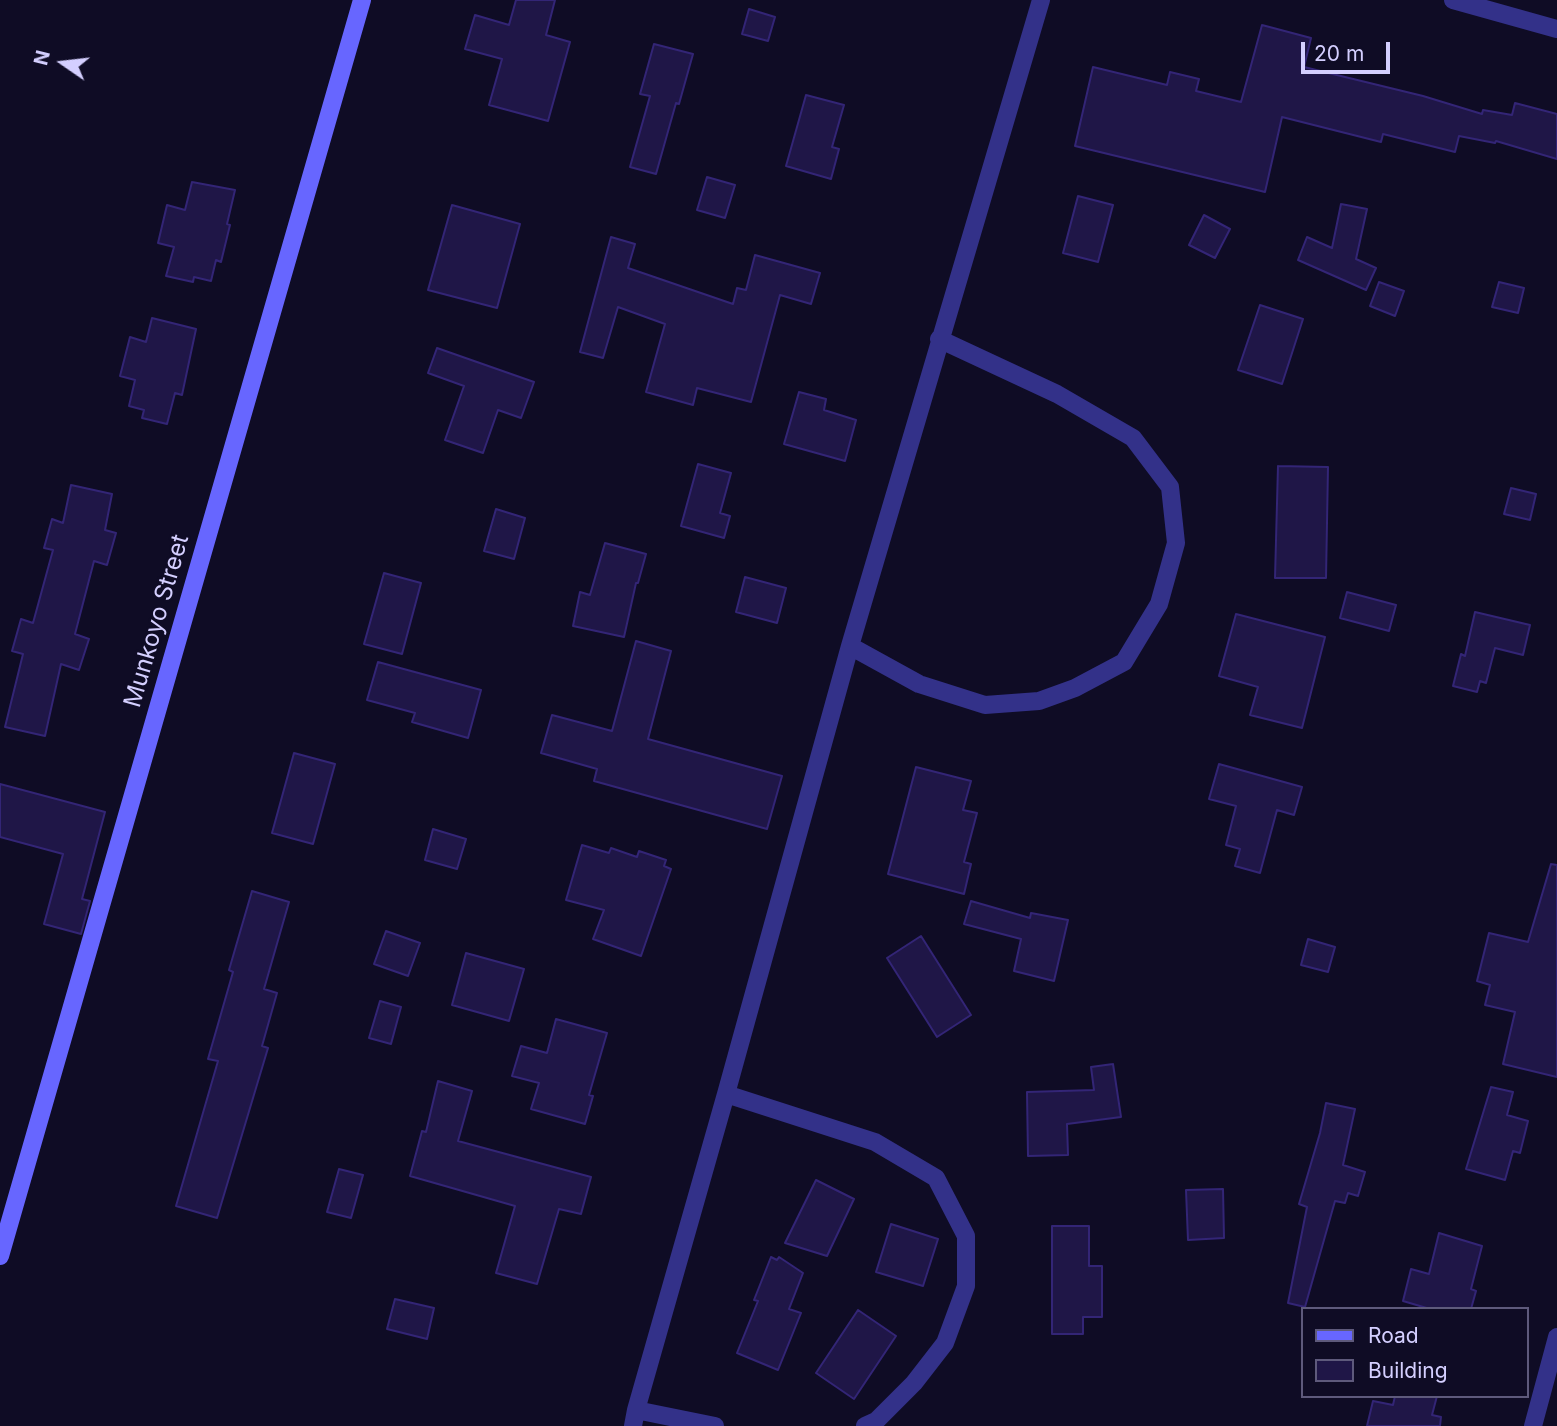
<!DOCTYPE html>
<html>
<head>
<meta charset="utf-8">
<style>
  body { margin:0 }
  #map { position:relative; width:1557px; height:1426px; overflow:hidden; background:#0f0c25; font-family:Inter,sans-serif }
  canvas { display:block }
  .legend { position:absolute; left:1301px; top:1307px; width:228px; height:91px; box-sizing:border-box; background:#0f0c25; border:2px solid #5e5a7c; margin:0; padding:9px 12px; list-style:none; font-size:21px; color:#d4cfff }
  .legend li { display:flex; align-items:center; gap:14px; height:35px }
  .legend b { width:35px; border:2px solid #5e5a7c }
  .north { position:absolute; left:28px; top:28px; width:70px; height:70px; -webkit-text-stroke:5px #0f0c25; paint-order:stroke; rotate:284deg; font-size:19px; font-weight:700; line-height:28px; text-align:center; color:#d4cfff }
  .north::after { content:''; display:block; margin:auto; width:24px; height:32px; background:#d4cfff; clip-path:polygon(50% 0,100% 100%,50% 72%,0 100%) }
  .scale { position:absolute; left:1301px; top:42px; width:89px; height:32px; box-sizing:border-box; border:4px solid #d4cfff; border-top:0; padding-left:9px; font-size:21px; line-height:24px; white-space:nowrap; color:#d4cfff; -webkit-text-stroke:5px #0f0c25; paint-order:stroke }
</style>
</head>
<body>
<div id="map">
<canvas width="1557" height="1426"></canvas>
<ul class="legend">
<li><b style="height:9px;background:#6766ff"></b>Road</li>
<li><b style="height:19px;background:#1f1647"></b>Building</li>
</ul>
<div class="north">N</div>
<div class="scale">20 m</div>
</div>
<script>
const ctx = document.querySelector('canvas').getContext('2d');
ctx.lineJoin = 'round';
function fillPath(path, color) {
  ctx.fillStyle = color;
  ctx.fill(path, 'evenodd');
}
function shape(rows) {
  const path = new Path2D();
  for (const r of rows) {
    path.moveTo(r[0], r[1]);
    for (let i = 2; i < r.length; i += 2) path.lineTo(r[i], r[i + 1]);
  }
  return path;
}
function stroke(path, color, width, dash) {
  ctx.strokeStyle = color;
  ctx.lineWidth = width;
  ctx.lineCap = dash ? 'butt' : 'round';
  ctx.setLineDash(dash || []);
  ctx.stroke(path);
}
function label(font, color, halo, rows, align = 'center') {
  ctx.font = font + ' Inter,sans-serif';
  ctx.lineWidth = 5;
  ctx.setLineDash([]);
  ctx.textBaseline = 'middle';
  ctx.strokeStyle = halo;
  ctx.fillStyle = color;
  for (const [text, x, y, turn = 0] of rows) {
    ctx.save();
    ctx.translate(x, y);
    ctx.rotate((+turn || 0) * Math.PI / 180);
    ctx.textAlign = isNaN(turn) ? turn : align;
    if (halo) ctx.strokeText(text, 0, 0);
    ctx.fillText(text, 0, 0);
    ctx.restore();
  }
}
const building = shape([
  [516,0,555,0,546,35,570,42,548,121,489,105,502,59,465,49,475,15,509,25,516,0],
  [749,9,775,17,768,41,742,34,749,9],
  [1262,25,1311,38,1304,67,1423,96,1482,114,1483,110,1512,115,1515,103,1557,114,1557,159,1496,141,1495,143,1459,136,1455,152,1383,134,1381,142,1282,117,1265,192,1075,146,1093,67,1167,85,1170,72,1199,79,1196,91,1241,102,1262,25],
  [654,44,693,54,679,104,676,103,656,174,630,167,650,96,640,94,654,44],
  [806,95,844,105,832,147,839,149,831,179,786,166,806,95],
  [707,177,735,185,725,218,697,210,707,177],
  [192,182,235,190,227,224,230,225,221,262,216,260,211,281,194,277,193,282,166,276,174,247,158,243,167,205,185,210,192,182],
  [1078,196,1113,205,1098,262,1063,253,1078,196],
  [1341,204,1367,209,1356,259,1376,268,1366,290,1298,260,1307,237,1332,248,1341,204],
  [452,205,520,224,497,308,428,290,452,205],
  [1204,215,1230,229,1215,258,1189,245,1204,215],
  [611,237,635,244,628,268,733,304,737,288,746,290,755,255,820,273,811,304,780,295,751,402,697,388,693,405,646,392,665,324,618,307,603,358,580,352,611,237],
  [1379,282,1404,291,1395,316,1370,306,1379,282],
  [1499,282,1524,288,1518,313,1492,307,1499,282],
  [1260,305,1303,319,1282,384,1238,370,1260,305],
  [152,318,196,329,182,395,175,393,167,424,142,418,144,410,129,406,135,380,120,376,130,337,146,342,152,318],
  [437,348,534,382,521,418,498,410,483,453,445,440,464,386,428,373,437,348],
  [799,392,826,399,824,410,856,420,845,461,784,444,799,392],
  [698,464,731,473,720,513,730,516,724,538,681,526,698,464],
  [1278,466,1328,467,1326,578,1275,578,1278,466],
  [71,485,112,494,105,530,116,533,107,565,94,561,75,634,89,639,79,670,61,664,45,736,5,727,23,654,12,651,21,619,33,623,53,550,44,548,52,519,63,523,71,485],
  [1511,488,1536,494,1530,520,1504,514,1511,488],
  [496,509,525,518,514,559,484,551,496,509],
  [605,543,646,554,638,583,636,583,624,637,573,626,580,592,590,595,605,543],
  [384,573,421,583,402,654,364,644,384,573],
  [745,577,786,588,777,623,736,612,745,577],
  [1347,592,1396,605,1389,631,1340,618,1347,592],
  [1475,612,1530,625,1523,655,1495,648,1486,683,1480,681,1477,692,1453,686,1461,654,1465,656,1475,612],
  [1236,614,1325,637,1302,728,1250,715,1258,687,1219,676,1236,614],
  [636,641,671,651,648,739,782,776,767,829,594,781,597,769,541,753,552,715,612,731,636,641],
  [378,662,481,690,468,738,412,722,415,713,367,700,378,662],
  [294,753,335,764,313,844,272,833,294,753],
  [1219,764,1302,787,1294,815,1277,810,1260,873,1235,866,1240,849,1226,845,1236,806,1209,799,1219,764],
  [916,767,971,781,963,810,977,813,964,862,971,864,964,894,888,874,916,767],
  [0,784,105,812,82,899,90,901,81,934,44,924,63,854,0,837,0,784],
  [433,829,466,839,457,869,425,860,433,829],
  [582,845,609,853,611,848,637,857,639,851,666,860,664,866,671,869,641,956,593,939,604,910,566,900,582,845],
  [1551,864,1557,865,1557,1077,1503,1064,1515,1012,1485,1005,1490,985,1477,981,1489,933,1528,942,1551,864],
  [252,891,289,902,264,989,277,993,262,1046,268,1048,217,1218,176,1206,218,1061,208,1059,233,972,229,970,252,891],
  [971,901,1030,918,1031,913,1068,920,1054,981,1014,971,1021,939,964,924,971,901],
  [386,931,420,943,408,976,374,964,386,931],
  [921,936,971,1015,937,1037,887,958,921,936],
  [1308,939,1335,947,1328,972,1301,965,1308,939],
  [466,953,524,969,509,1021,452,1005,466,953],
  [380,1001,401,1007,391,1044,369,1038,380,1001],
  [556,1019,607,1033,589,1095,593,1096,585,1124,531,1109,539,1083,512,1076,521,1046,547,1053,556,1019],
  [1113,1064,1121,1117,1067,1124,1068,1155,1028,1156,1027,1092,1094,1090,1091,1067,1113,1064],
  [438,1081,472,1091,458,1141,591,1177,581,1214,559,1209,537,1284,496,1273,515,1206,410,1176,422,1131,426,1132,438,1081],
  [1491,1087,1513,1092,1507,1115,1528,1121,1520,1153,1513,1151,1505,1180,1466,1169,1491,1087],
  [1326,1103,1355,1109,1343,1165,1365,1172,1358,1196,1348,1193,1345,1203,1335,1201,1305,1307,1288,1303,1307,1207,1299,1204,1320,1133,1326,1103],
  [339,1169,363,1175,351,1218,327,1212,339,1169],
  [816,1180,854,1199,827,1256,785,1243,816,1180],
  [1223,1189,1224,1238,1188,1240,1186,1190,1223,1189],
  [891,1224,938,1239,923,1286,876,1272,891,1224],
  [1052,1226,1089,1226,1089,1266,1102,1266,1102,1317,1083,1317,1083,1334,1052,1334,1052,1226],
  [1439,1233,1482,1246,1471,1289,1476,1291,1471,1309,1430,1309,1403,1301,1411,1269,1429,1274,1439,1233],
  [771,1257,777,1260,779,1257,803,1273,789,1309,801,1313,778,1370,737,1353,758,1301,754,1300,771,1257],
  [395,1299,434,1308,427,1339,387,1329,395,1299],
  [858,1310,896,1336,854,1399,816,1373,858,1310],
  [1395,1396,1437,1396,1432,1415,1441,1417,1440,1426,1367,1426,1373,1401,1393,1405,1395,1396]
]);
const street = shape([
  [1453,0,1557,29],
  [850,646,919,684,985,705,1039,701,1075,688,1124,662,1159,604,1176,543,1170,487,1133,438,1057,394,939,339],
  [726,1094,875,1142,936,1178,966,1236,966,1286,945,1343,914,1383,876,1421,865,1426],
  [636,1410,715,1426],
  [633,1426,636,1410,726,1094,850,646,1041,0],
  [1533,1426,1557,1337]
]);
const secondary = shape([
  [0,1256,362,0]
]);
const streetNames = [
  ["Munkoyo Street",157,621,-74]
];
fillPath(building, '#1f1647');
stroke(building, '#332576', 2);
stroke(street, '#333189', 18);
stroke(secondary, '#6766ff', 18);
label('24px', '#d4cfff', '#0f0c25', streetNames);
</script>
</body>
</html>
